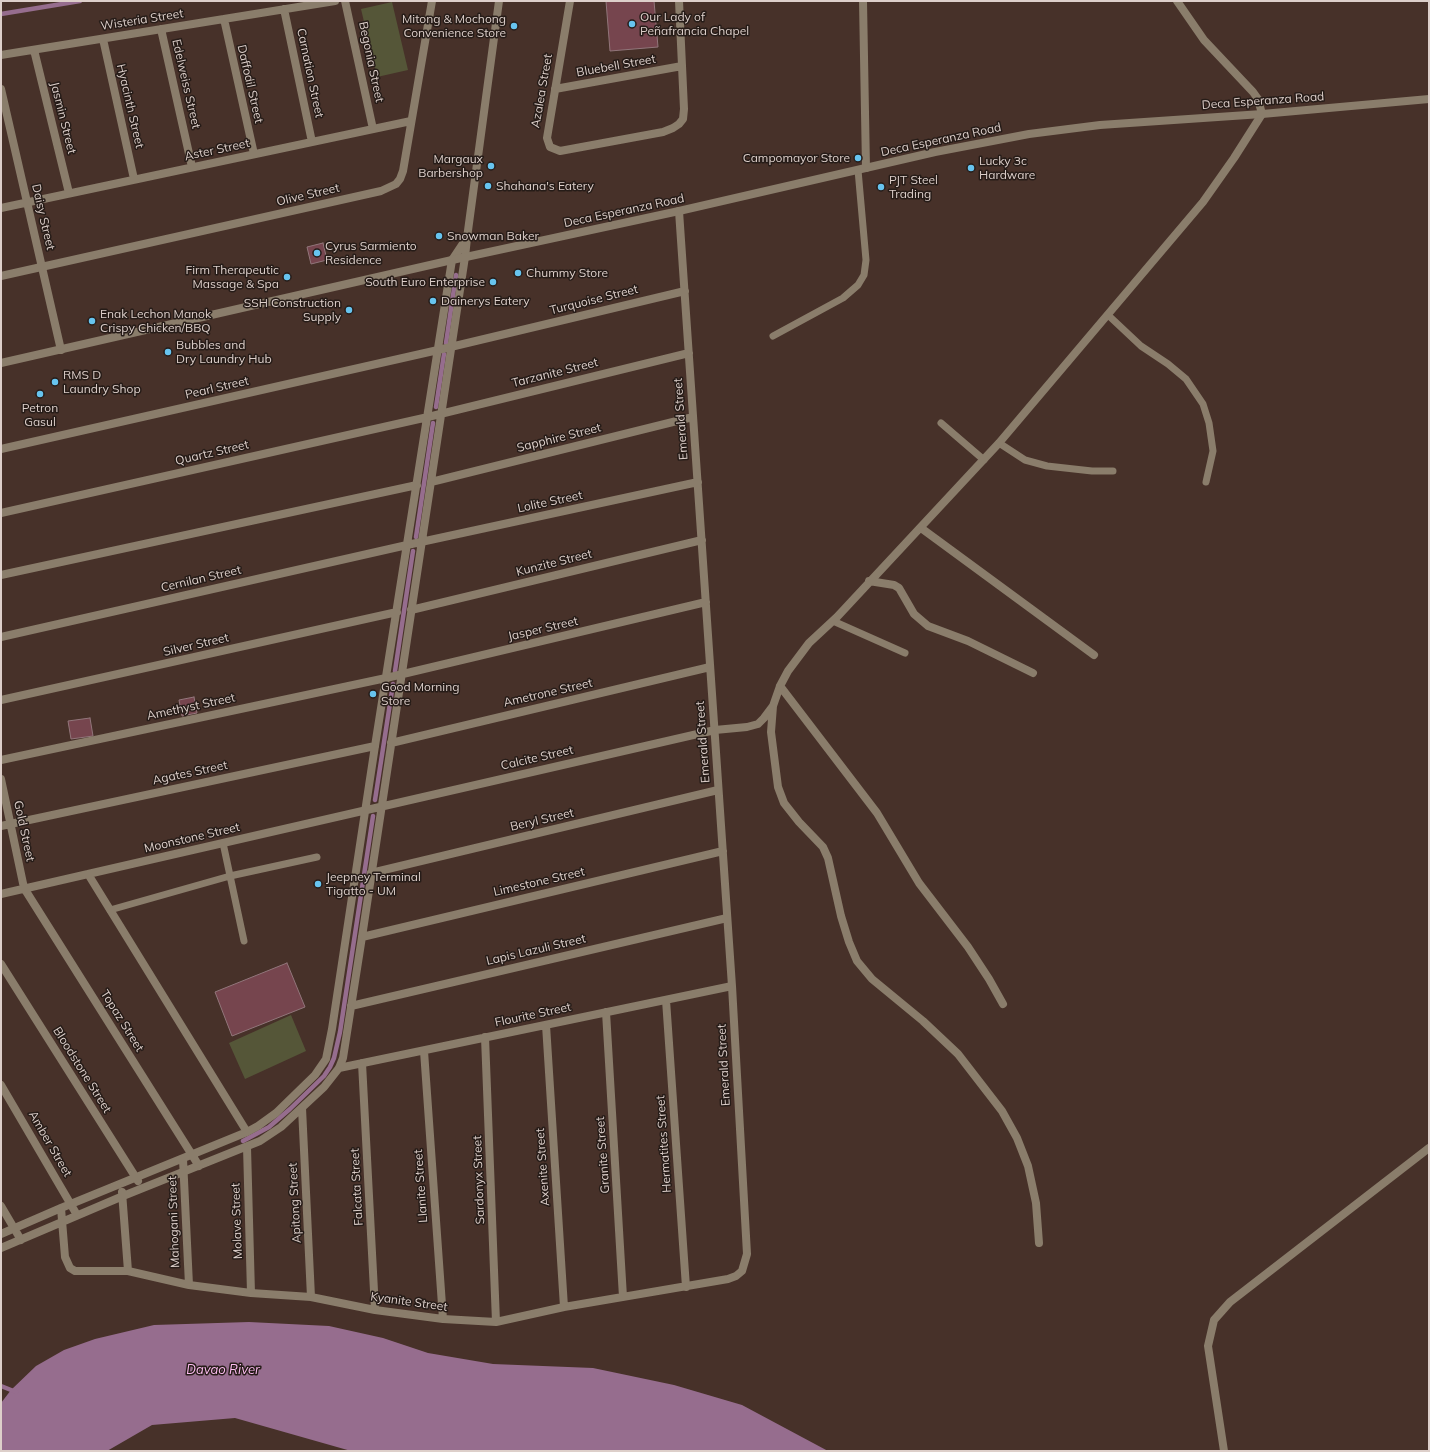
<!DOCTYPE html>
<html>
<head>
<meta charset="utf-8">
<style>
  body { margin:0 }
  #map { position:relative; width:1430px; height:1452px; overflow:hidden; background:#473129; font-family:Mulish,sans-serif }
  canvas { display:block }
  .frame { position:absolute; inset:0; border:2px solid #ddcfca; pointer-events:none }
</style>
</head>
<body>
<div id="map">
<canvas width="1430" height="1452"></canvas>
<div class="frame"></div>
</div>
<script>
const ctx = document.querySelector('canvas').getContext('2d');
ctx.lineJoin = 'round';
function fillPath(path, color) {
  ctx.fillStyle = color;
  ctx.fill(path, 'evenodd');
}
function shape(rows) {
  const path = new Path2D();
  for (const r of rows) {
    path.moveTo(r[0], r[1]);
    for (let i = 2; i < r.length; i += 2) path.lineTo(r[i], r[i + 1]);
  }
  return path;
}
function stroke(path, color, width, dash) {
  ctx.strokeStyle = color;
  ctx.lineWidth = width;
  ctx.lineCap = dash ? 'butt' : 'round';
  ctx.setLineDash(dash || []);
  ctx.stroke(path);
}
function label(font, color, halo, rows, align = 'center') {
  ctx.font = font + ' Mulish,sans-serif';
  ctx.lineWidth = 3;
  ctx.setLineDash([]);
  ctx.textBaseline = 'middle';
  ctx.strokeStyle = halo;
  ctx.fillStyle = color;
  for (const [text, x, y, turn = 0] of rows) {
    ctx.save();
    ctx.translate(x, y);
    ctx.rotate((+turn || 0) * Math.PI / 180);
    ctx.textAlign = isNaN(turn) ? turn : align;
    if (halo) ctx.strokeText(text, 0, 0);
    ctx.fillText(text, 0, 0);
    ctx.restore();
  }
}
const green = shape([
  [392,2,408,70,377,77,361,9],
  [291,1015,306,1051,245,1079,229,1043]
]);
const water = shape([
  [249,1322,329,1326,383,1338,428,1353,493,1364,593,1368,674,1385,742,1405,828,1451,351,1451,235,1418,152,1425,107,1451,1,1451,1,1403,11,1390,36,1366,64,1350,95,1339,154,1325]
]);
const stream = shape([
  [1,14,80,1],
  [446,343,456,275],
  [436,407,444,354],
  [416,537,433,423],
  [395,671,413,551],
  [375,800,393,684],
  [243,1141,269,1127,290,1109,324,1076,330,1067,334,1058,340,1032,373,816],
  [1,1386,16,1392]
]);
const building = shape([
  [606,1,654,1,658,47,610,51,606,1],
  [323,243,327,260,311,264,307,247,323,243],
  [194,697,197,713,182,716,179,700,194,697],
  [90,718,93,736,71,739,68,721,90,718],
  [287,963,305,1007,232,1036,215,992,287,963]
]);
const service = shape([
  [1108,315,1141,346,1168,364,1186,379,1203,404,1209,423,1213,451,1206,482],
  [773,336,843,298,858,285,864,275,866,260,858,170],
  [941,423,984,460],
  [999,443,1025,460,1047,466,1092,471,1113,471],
  [833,621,905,653],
  [223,843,244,941],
  [110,910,230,876,317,857]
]);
const minor = shape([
  [345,1,373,129],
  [570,1,547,138,550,147,560,151,663,132,673,128,679,124,683,119,684,109,679,1],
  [863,1,866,168],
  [284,9,312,142],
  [224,19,254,154],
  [161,29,192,167],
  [103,39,134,179],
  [34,50,69,193],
  [1,55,335,1],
  [1,89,61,350],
  [555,89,682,66],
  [1,208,411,121],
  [1,276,381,191,396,184,400,179,403,171,432,1],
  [1,449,438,350,685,291],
  [431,482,693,417],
  [1,513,428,417,689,353],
  [921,528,1094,655],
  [1,575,417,485],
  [869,581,894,585,899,588,914,614,928,626,968,641,1033,673],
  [411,610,702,540],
  [1,637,407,545,698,482],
  [780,686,877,813,919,883,968,947,989,979,1003,1004],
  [1,700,397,612],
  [391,743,710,667],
  [1,760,386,678,706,602],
  [1,779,24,888,199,1166],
  [1,826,375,746],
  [371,873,718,790],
  [88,874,247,1132],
  [1,894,715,730,747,727,758,724,764,718,773,706],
  [362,937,723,851],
  [1,964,138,1181],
  [666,1000,686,1287],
  [351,1006,727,918],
  [606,1012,623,1297],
  [546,1025,564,1307],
  [485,1037,496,1322],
  [424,1051,443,1319],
  [362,1063,375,1310],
  [339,1068,732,986],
  [1,1085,77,1215],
  [302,1108,311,1297],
  [247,1147,251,1293],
  [183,1159,189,1285],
  [122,1192,128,1271],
  [1,1206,21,1240],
  [61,1208,65,1257,70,1268,75,1271,128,1271,189,1285,251,1293,311,1297,375,1310,443,1319,496,1322,564,1307,728,1279,736,1276,742,1271,747,1254,732,986,679,211],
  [1,1234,61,1208,247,1132,258,1126,276,1113,315,1075,326,1059,332,1029,375,746,452,260,466,239],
  [1039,1243,1036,1203,1028,1166,1017,1138,1002,1111,958,1054,923,1021,872,979,857,961,849,942,841,916,828,858,823,847,799,822,784,803,778,787,771,732,773,706,780,686,788,671,809,643,837,617,999,443,1203,202,1234,158,1262,114,1258,99,1253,92,1204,40,1177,1],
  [1,1248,123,1196,260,1141,281,1127,324,1087,339,1068,343,1058,362,937,465,257,467,238],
  [1224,1451,1208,1346,1214,1320,1230,1302,1429,1148]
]);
const tertiary = shape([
  [467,238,499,1],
  [1,363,452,260,679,211,935,152,1029,134,1100,125,1262,114,1429,99]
]);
const markers = [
  [632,24,4,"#67c4ef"],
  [514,26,4,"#67c4ef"],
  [858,158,4,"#67c4ef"],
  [491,166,4,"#67c4ef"],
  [971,168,4,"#67c4ef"],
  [488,186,4,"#67c4ef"],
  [881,187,4,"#67c4ef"],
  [439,236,4,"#67c4ef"],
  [317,253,4,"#67c4ef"],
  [518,273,4,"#67c4ef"],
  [287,277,4,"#67c4ef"],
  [493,282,4,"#67c4ef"],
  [433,301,4,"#67c4ef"],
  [349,310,4,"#67c4ef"],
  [92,321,4,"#67c4ef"],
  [168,352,4,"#67c4ef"],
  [55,382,4,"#67c4ef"],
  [40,394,4,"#67c4ef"],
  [373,694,4,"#67c4ef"],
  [318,884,4,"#67c4ef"]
];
const poiNames = [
  ["Our Lady of",640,17],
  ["Peñafrancia Chapel",640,31],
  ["Mitong & Mochong",506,19,"right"],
  ["Convenience Store",506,33,"right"],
  ["Campomayor Store",850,158,"right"],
  ["Margaux",483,159,"right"],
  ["Barbershop",483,173,"right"],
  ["Lucky 3c",979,161],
  ["Hardware",979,175],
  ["PJT Steel",889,180],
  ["Trading",889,194],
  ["Shahana's Eatery",496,186],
  ["Snowman Baker",447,236],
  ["Cyrus Sarmiento",325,246],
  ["Residence",325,260],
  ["Firm Therapeutic",279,270,"right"],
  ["Massage & Spa",279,284,"right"],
  ["Chummy Store",526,273],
  ["South Euro Enterprise",485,282,"right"],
  ["Dainerys Eatery",441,301],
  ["SSH Construction",341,303,"right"],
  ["Supply",341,317,"right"],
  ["Enak Lechon Manok",100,314],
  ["Crispy Chicken/BBQ",100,328],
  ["Bubbles and",176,345],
  ["Dry Laundry Hub",176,359],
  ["RMS D",63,375],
  ["Laundry Shop",63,389],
  ["Petron",40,408,"center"],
  ["Gasul",40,422,"center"],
  ["Good Morning",381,687],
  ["Store",381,701],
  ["Jeepney Terminal",326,877],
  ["Tigatto - UM",326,891]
];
const streetNames = [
  ["Wisteria Street",142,20,-9],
  ["Begonia Street",371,62,78],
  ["Bluebell Street",616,66,-10],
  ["Carnation Street",310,73,78],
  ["Edelweiss Street",186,84,77],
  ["Daffodil Street",250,84,77],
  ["Azalea Street",542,91,-80],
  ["Deca Esperanza Road",1263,101,-4],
  ["Hyacinth Street",130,106,77],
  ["Jasmin Street",63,118,76],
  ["Deca Esperanza Road",941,140,-12],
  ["Aster Street",217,150,-12],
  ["Olive Street",308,195,-13],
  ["Deca Esperanza Road",624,211,-12],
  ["Daisy Street",43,217,77],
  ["Turquoise Street",594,300,-14],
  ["Tarzanite Street",555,373,-14],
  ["Pearl Street",217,388,-13],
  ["Emerald Street",681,419,-94],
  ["Sapphire Street",559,438,-14],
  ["Quartz Street",212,453,-13],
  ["Lolite Street",550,502,-12],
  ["Kunzite Street",554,563,-14],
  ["Cernilan Street",201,579,-13],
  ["Jasper Street",543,629,-13],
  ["Silver Street",196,645,-13],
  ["Ametrone Street",548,693,-13],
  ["Amethyst Street",191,707,-12],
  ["Emerald Street",703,742,-94],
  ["Calcite Street",537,758,-13],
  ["Agates Street",190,773,-12],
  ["Beryl Street",542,820,-13],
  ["Gold Street",24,831,78],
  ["Moonstone Street",192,838,-13],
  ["Limestone Street",539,882,-13],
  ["Lapis Lazuli Street",536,950,-13],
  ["Flourite Street",533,1015,-12],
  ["Topaz Street",122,1021,58],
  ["Emerald Street",724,1065,-93],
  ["Bloodstone Street",82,1070,58],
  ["Amber Street",50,1144,60],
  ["Hermatites Street",664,1144,-94],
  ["Granite Street",603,1155,-94],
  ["Axenite Street",543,1167,-94],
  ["Sardonyx Street",479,1180,-92],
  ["Llanite Street",421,1186,-94],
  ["Falcata Street",357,1187,-93],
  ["Apitong Street",295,1203,-93],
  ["Molave Street",237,1221,-92],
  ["Mahogani Street",174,1222,-92],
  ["Kyanite Street",409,1302,8]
];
const waterNames = [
  ["Davao River",223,1370]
];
fillPath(green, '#555638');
fillPath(water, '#966d8e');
stroke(stream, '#966d8e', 4.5);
fillPath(building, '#76454e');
stroke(building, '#92767b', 1);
stroke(service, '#8a7d6b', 7);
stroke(minor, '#8a7d6b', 8);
stroke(tertiary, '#8a7d6b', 8);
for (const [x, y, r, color] of markers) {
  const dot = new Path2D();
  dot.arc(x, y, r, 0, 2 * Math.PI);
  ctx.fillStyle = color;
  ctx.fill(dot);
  stroke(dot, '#261c18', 1.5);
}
label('12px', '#ddcfca', '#261c18', poiNames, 'left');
label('12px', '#ddcfca', '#261c18', streetNames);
label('italic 13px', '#fdbdf1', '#261c18', waterNames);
</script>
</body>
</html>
